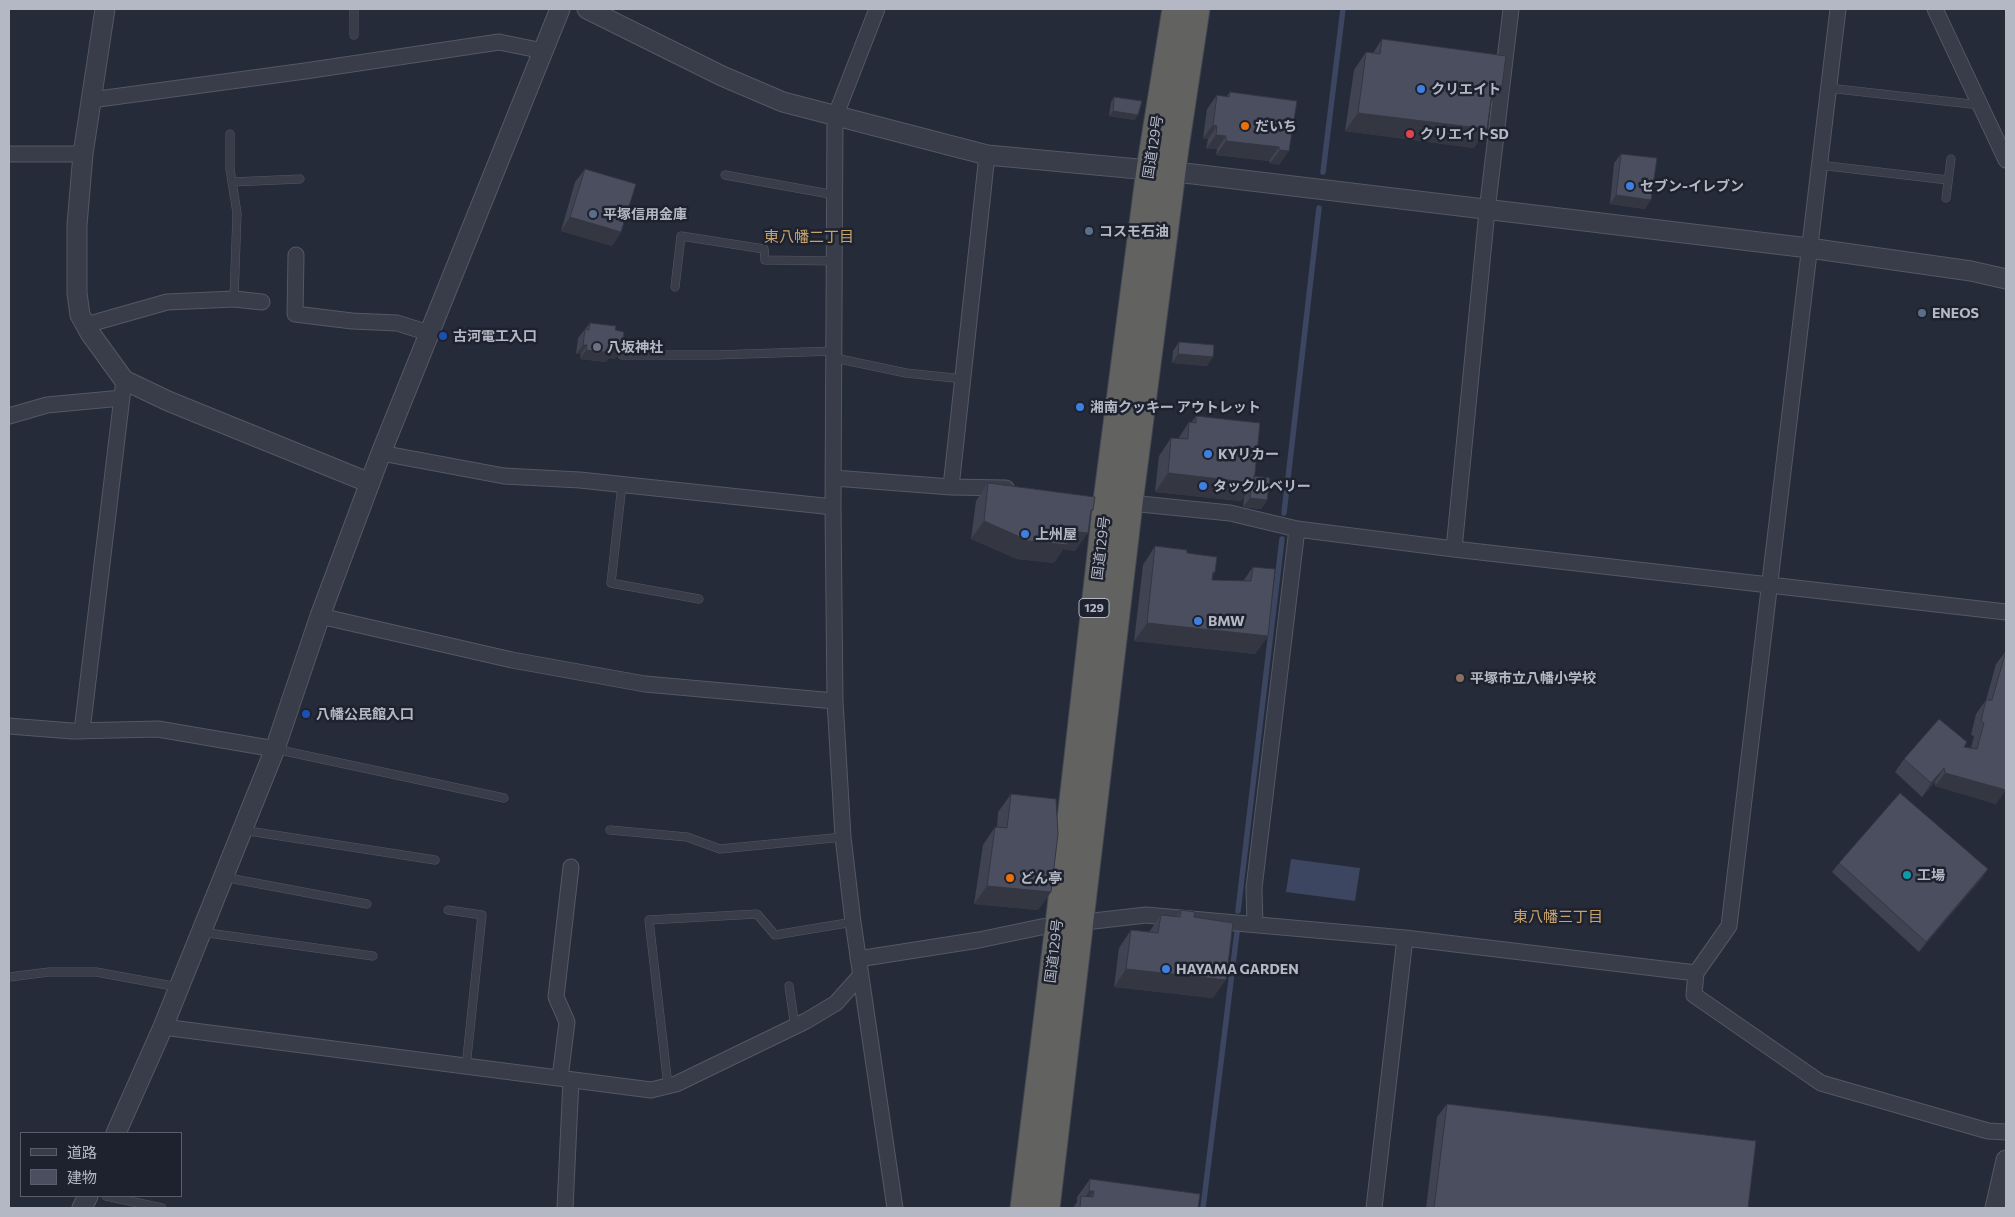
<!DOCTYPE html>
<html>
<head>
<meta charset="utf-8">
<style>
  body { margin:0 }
  #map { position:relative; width:2015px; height:1217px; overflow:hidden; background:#252b39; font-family:Commissioner,"Noto Sans JP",sans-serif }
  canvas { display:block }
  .frame { position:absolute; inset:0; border:10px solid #b4b8c5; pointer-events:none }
  .legend { position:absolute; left:20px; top:1132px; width:162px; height:65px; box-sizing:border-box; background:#1e222e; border:1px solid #5a5e6a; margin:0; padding:6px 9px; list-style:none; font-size:15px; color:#b4b8c5 }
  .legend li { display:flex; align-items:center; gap:10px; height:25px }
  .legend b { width:25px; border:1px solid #5a5e6a }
</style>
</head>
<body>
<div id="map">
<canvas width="2015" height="1217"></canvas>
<div class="frame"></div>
<ul class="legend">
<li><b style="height:6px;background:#393d49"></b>道路</li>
<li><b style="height:14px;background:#4a4e5f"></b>建物</li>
</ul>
</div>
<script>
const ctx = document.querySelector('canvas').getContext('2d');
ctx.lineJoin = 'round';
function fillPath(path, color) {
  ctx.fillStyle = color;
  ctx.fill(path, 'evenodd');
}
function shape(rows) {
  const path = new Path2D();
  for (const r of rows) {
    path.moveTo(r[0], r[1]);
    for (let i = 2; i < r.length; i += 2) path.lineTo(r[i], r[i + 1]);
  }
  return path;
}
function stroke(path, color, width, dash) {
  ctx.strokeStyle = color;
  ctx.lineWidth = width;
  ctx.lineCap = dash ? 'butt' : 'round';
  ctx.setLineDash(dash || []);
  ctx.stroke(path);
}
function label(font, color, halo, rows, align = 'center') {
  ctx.font = font + ' Commissioner,"Noto Sans JP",sans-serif';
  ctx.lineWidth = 5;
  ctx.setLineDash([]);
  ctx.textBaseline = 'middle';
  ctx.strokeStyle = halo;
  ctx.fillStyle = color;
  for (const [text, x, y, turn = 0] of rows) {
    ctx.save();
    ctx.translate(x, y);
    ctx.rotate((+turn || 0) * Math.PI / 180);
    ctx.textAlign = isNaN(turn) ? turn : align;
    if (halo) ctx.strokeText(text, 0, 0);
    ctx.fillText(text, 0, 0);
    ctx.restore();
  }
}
const water = shape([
  [1291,859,1360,868,1355,901,1286,892]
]);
const stream = shape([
  [1323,172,1343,9],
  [1284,513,1319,208],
  [1238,911,1282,539],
  [1203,1208,1237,932]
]);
const service = shape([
  [354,9,354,35],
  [1828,88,1980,105],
  [230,134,230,169,237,213,234,299],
  [1819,165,1948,180],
  [725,175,835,195],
  [232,182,300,179],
  [1946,198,1951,159],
  [675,287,681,236,764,249,765,260,835,261],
  [622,355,716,355,835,351],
  [835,358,906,373,964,379],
  [622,485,611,583,699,599],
  [275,749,504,798],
  [242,830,435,860],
  [610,830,687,837,720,849,843,837],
  [223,877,367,904],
  [448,910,482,915,466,1067],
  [201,932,373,956],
  [9,977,49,972,96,972,178,987],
  [789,986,795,1027],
  [668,1086,649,920,757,914,775,935,853,922],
  [106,1196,162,1208]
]);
const minor = shape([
  [877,9,835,117,833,507,835,701,843,837,853,922,895,1208],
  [1935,9,2006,160],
  [91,100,305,71,499,42,543,51],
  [9,154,83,154],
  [296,255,295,314,352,321,397,323,429,333],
  [86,325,167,302,234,299,262,302],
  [9,416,47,405,122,398],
  [381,453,504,476,580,480,833,507],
  [834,478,951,487,1006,488],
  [951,487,987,155],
  [1130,503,1230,513,1297,529,1454,549,2006,612],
  [1454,549,1487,211,1511,9],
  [320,616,512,660,645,684,835,701],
  [9,726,72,731,158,729,275,749],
  [82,731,124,380],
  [1255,924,1254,888,1297,529],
  [858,959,979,940,1041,927,1146,915,1405,938,1696,973,1694,995,1821,1083,1988,1131,2006,1132],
  [1696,973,1729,926,1838,9],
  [163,1027,651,1090,676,1084,806,1021,836,1003,861,975],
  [560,1078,567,1022,556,997,571,867],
  [565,1208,571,1080],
  [1374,1208,1405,938]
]);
const tertiary = shape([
  [105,9,83,154,77,225,77,293,80,315,90,333,124,380,168,401,370,483],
  [587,9,722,76,783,102,987,155,1193,174,1809,248,1971,271,2006,279],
  [116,1133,163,1027,275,749,320,616,381,453,560,9],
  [82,1208,88,1196],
  [1995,1208,2006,1160]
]);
const trunk = shape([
  [1023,1208,1058,925,1106,501,1149,170,1175,9],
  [1047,1208,1130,503,1176,148,1197,9]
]);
const wall = shape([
  [1382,39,1502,86,1490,104,1474,148,1345,131,1354,70,1366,52,1373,53],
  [1230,92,1297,101,1279,165,1270,163,1269,161,1216,155,1217,149,1206,149,1208,139,1203,138,1207,109,1217,95,1226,97],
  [1114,97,1135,120,1109,116,1111,102],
  [1621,154,1645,209,1610,204,1614,163],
  [585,169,621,232,612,246,561,231,575,182],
  [590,323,615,330,615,359,609,358,606,362,580,359,581,354,576,354,578,338],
  [1179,342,1207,366,1172,363,1173,351],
  [1196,416,1254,476,1267,500,1261,509,1243,507,1244,497,1241,501,1155,492,1159,456,1171,438,1178,439,1189,422,1191,423],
  [988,483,1093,510,1090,515,1075,551,1063,549,1054,563,1017,559,971,539,976,501],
  [1155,546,1187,553,1215,572,1212,576,1212,580,1243,581,1253,567,1268,636,1255,654,1134,641,1143,565],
  [2006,651,1996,804,1935,786,1935,782,1922,797,1895,772,1904,759,1964,747,1971,748,1974,736,1971,735,1976,714,1986,700,1996,664],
  [1011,794,1051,892,1038,910,974,904,983,845,995,827,997,827,998,812],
  [1839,863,1988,869,1982,878,1919,952,1832,872],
  [1181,910,1194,917,1213,998,1114,987,1119,948,1131,930,1149,932,1161,915,1176,917],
  [1447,1104,1748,1208,1426,1208,1437,1117],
  [1090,1179,1198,1208,1073,1208,1077,1202,1077,1197]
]);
const shadedWall = shape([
  [1493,85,1502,86,1489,105],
  [1113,111,1138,115,1135,120,1109,116],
  [1358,113,1487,129,1474,148,1345,131],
  [1213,125,1217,126,1208,139,1203,138],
  [1216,135,1226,136,1217,149,1206,149],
  [1226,141,1279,147,1269,161,1216,155],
  [1280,150,1289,151,1279,165,1270,163],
  [1616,195,1651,200,1645,209,1610,204],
  [570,217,621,232,612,246,561,231],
  [583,345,587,345,581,354,576,354],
  [613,349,622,350,615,359,609,358,606,362,580,359,586,350],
  [1178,354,1213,357,1207,366,1172,363],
  [1168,473,1254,483,1241,501,1155,492],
  [1250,498,1267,500,1261,509,1243,507],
  [984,521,1069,531,1088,533,1075,551,1063,549,1054,563,1017,559,971,539],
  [1147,623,1268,636,1255,654,1134,641],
  [1944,768,1935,782,1922,797,1931,783],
  [1945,773,2006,790,1996,804,1935,786],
  [1988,869,1982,878,1919,952,1926,942],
  [987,886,1051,892,1038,910,974,904],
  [1126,969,1226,980,1213,998,1114,987],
  [1089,1191,1094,1191,1082,1208,1081,1203]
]);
const building = shape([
  [1382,39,1506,56,1502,86,1493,85,1487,129,1358,113,1366,52,1380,54,1382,39],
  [1230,92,1297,101,1289,151,1280,150,1279,147,1226,141,1226,136,1216,135,1217,126,1213,125,1217,95,1229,97,1230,92],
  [1114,97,1142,101,1138,115,1113,111,1114,97],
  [1621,154,1657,158,1651,200,1616,195,1621,154],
  [585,169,636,184,621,232,570,217,585,169],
  [590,323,616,326,615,330,624,332,622,350,613,349,613,353,586,350,587,345,583,345,585,329,589,330,590,323],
  [1179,342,1214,345,1213,357,1178,354,1179,342],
  [1196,416,1260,423,1254,483,1168,473,1171,438,1188,439,1189,422,1196,423,1196,416],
  [1254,476,1270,478,1267,500,1250,498,1251,488,1254,483,1254,476],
  [988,483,1095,497,1093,510,1091,510,1088,533,1069,531,1067,545,1029,541,984,521,988,483],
  [1155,546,1187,550,1187,553,1217,557,1215,572,1213,572,1212,580,1251,581,1253,567,1275,569,1268,636,1147,623,1155,546],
  [2006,651,2006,790,1945,773,1944,768,1931,783,1904,759,1939,719,1967,742,1964,747,1977,749,1984,723,1981,721,1986,700,1992,700,2006,651],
  [1900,793,1988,869,1926,942,1839,863,1900,793],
  [1011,794,1056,799,1058,834,1051,892,987,886,995,827,1007,828,1011,794],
  [1181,910,1195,912,1194,917,1233,923,1226,980,1126,969,1131,930,1158,933,1161,915,1180,917,1181,910],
  [1447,1104,1756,1141,1748,1208,1434,1208,1447,1104],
  [1090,1179,1200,1194,1198,1208,1080,1208,1081,1196,1093,1197,1094,1191,1089,1191,1090,1179]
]);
const markers = [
  [1421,89,5,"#3f7fe0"],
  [1245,126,5,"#e8710a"],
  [1410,134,5,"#e0444e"],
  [1630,186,5,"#3f7fe0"],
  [593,214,5,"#5c6f8a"],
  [1089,231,5,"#5c6f8a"],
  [1922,313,5,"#5c6f8a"],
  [443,336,5,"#1a4fb4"],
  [597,347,5,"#6b7280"],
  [1080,407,5,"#3f7fe0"],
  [1208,454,5,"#3f7fe0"],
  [1203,486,5,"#3f7fe0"],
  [1025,534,5,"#3f7fe0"],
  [1198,621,5,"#3f7fe0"],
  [1460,678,5,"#8d6e63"],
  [306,714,5,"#1a4fb4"],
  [1907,875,5,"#0f9aa8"],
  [1010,878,5,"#e8710a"],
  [1166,969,5,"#3f7fe0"]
];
const shields = [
  [1094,608,30]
];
const shieldNames = [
  ["129",1094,608]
];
const poiNames = [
  ["クリエイト",1431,89],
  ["だいち",1255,126],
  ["クリエイトSD",1420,134],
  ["セブン-イレブン",1640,186],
  ["平塚信用金庫",603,214],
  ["コスモ石油",1099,231],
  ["ENEOS",1932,313],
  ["古河電工入口",453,336],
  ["八坂神社",607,347],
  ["湘南クッキー アウトレット",1090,407],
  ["KYリカー",1218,454],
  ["タックルベリー",1213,486],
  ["上州屋",1035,534],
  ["BMW",1208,621],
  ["平塚市立八幡小学校",1470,678],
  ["八幡公民館入口",316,714],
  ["工場",1917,875],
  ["どん亭",1020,878],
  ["HAYAMA GARDEN",1176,969]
];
const streetNames = [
  ["国道129号",1153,147,-81],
  ["国道129号",1101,548,-83],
  ["国道129号",1054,951,-83]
];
const neighbourhoodNames = [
  ["東八幡二丁目",809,237],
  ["東八幡三丁目",1558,917]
];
fillPath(water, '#3d4660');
stroke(stream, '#3d4660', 5.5);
stroke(service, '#545864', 9);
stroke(minor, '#545864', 17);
stroke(tertiary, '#545864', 21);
stroke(trunk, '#444854', 27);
stroke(service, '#393d49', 8);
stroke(minor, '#393d49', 15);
stroke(tertiary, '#393d49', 19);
stroke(trunk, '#626260', 25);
fillPath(wall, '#404352');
fillPath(shadedWall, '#343742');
fillPath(building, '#4a4e5f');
stroke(building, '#343742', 1);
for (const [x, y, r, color] of markers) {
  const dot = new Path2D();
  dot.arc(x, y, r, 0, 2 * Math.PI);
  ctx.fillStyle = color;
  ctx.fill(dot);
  stroke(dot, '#1e222e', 2);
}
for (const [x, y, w] of shields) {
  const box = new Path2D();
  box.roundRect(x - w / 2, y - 9.5, w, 19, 4);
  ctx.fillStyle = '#1e222e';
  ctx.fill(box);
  stroke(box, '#b4b8c5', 1);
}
label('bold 12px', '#b4b8c5', null, shieldNames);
label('bold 14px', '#b4b8c5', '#1e222e', poiNames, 'left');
label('14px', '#b4b8c5', '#1e222e', streetNames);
label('15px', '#c7a36d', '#1e222e', neighbourhoodNames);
</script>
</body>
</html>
